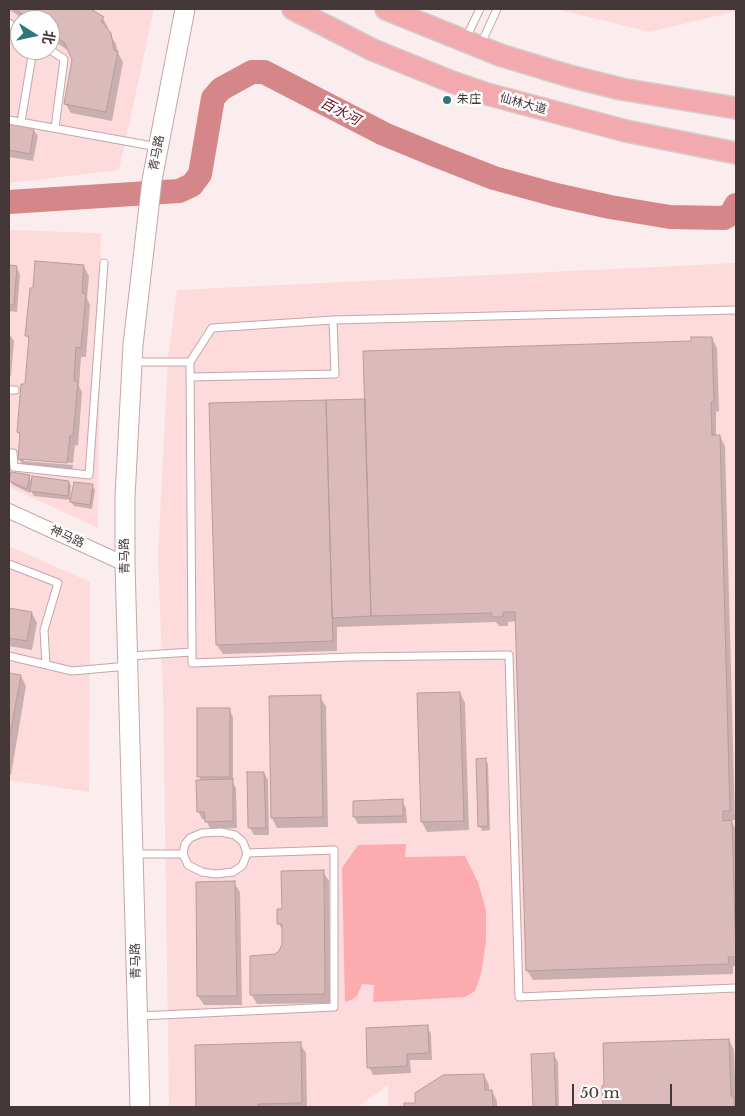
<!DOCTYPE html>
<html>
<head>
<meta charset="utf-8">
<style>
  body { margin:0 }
  #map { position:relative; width:745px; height:1116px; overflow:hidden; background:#fbeded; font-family:"Libre Baskerville","Noto Sans SC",serif }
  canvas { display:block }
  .frame { position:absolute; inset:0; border:10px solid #443737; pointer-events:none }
  .north { position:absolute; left:10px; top:10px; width:50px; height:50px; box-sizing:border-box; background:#fefefe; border:1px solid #b4aeae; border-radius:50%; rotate:100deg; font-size:14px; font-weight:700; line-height:20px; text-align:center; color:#443737 }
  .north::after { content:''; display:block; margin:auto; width:18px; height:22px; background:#2f787a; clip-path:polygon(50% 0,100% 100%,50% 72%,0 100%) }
  .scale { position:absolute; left:572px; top:1084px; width:100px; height:22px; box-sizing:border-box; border:2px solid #443737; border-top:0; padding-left:6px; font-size:15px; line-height:18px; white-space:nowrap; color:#443737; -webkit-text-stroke:4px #fefefe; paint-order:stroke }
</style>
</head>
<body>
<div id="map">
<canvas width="745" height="1116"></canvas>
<div class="frame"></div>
<div class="north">北</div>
<div class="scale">50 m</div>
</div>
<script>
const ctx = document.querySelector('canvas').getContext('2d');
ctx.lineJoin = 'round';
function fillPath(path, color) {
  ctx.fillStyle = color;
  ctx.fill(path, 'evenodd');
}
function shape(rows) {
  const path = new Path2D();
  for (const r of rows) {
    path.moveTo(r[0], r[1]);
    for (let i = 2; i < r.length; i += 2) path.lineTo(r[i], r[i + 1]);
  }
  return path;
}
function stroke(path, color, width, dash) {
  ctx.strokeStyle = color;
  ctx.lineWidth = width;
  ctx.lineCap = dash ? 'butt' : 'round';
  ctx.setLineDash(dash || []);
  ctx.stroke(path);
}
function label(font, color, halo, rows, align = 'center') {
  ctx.font = font + ' "Libre Baskerville","Noto Sans SC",serif';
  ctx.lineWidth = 5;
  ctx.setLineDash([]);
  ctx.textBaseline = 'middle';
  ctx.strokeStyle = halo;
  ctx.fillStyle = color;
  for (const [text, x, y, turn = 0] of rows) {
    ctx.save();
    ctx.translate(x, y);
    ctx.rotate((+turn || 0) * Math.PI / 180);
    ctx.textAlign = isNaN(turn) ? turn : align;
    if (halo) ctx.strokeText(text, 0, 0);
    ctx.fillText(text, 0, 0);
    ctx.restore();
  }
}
const built = shape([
  [9,9,154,9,119,170,9,183],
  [20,20,50,20,50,50,20,50],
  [556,9,736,9,736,11,650,32],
  [9,230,101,233,98,528,9,487],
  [736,263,736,1107,388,1107,388,1085,358,1107,169,1107,163,692,158,556,168,357,177,290],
  [9,546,90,582,89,792,9,780]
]);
const green = shape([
  [406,844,405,857,465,856,478,882,486,910,486,941,481,974,475,991,465,997,373,1002,374,985,362,984,357,996,353,999,345,1002,342,868,358,845]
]);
const shadow = shape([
  [9,9,89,9,103,18,108,28,107,30,116,44,118,53,123,62,112,121,71,113,65,103,73,60,70,52,50,38,50,20,24,20],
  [9,125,33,129,38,136,33,161,9,157],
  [9,266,16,267,20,274,17,312,9,311],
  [84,267,89,276,87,298,90,305,86,357,81,357,79,386,82,392,78,446,75,445,73,463,24,459,24,461,73,465,72,473,25,469,19,459,21,438,18,432,26,385,30,341,27,336,34,289],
  [9,334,14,341,11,376,9,376],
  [712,338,717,348,719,411,716,412,716,436,720,436,725,446,735,820,731,820,736,830,736,966,733,966,733,974,533,980,527,970,517,621,508,622,508,626,499,626,496,622,337,627,337,651,223,654,217,645,366,400],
  [29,477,32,483,69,482,71,486,70,500,34,496,30,489,30,493,13,485,10,481],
  [92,486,95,490,92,509,74,506,71,502],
  [9,609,32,613,37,623,32,650,9,646],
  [9,674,21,676,26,686,11,775,9,775],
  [460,693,465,703,469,830,427,832,422,822],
  [320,697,326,706,328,827,277,828,272,818],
  [229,709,233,717,233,783,236,788,237,828,210,829,206,819,202,819,198,811,201,781,199,776],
  [485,760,488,764,490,830,482,831,480,826],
  [264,773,268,780,269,835,254,835,250,828],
  [402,801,406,808,407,823,358,824,354,817,354,802],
  [323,872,329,881,330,1003,257,1004,251,994,271,957,280,952,283,945,283,931,279,924],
  [234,883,240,892,242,1005,204,1005,198,996],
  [427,1026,431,1034,432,1060,410,1060,411,1073,373,1075,369,1067],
  [729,1040,734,1050,736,1107,604,1107,603,1087],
  [300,1044,306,1053,307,1107,198,1107,196,1046],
  [554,1055,558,1062,559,1107,535,1107,533,1056],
  [484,1075,489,1085,489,1091,492,1091,497,1101,497,1107,406,1107,406,1104,416,1104]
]);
const river = shape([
  [9,202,179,191,192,185,200,174,213,98,221,89,252,72,264,72,384,134,435,155,494,178,556,195,610,207,670,217,724,218,731,214,736,205]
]);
const building = shape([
  [15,9,91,9,104,17,101,21,111,33,114,50,118,51,106,112,64,104,72,60,65,43,50,33,50,20,31,20,15,9],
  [9,123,34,128,30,154,9,150,9,123],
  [35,261,84,265,82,293,86,294,81,348,76,347,74,381,78,381,73,436,70,436,67,463,18,459,20,433,17,432,21,384,25,384,29,336,25,336,30,288,33,288,35,261],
  [9,265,17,266,14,305,9,305,9,265],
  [691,337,712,337,714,402,711,402,712,435,720,435,730,811,723,811,723,821,732,820,736,957,728,957,729,964,526,971,515,612,503,612,503,617,492,617,492,613,371,616,363,351,691,341,691,337],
  [365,399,371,616,332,618,326,400,365,399],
  [326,400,333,641,216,645,209,403,326,400],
  [11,472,30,475,27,489,9,481,11,472],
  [32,476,69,481,68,496,30,491,32,476],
  [74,482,93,484,90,505,70,502,74,482],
  [9,608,32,612,27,641,9,638,9,608],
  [9,673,21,675,9,741,9,673],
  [460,692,464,821,421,822,417,693,460,692],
  [321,695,323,817,271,818,269,696,321,695],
  [197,708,230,708,230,777,197,777,197,708],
  [486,758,488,826,478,827,476,759,486,758],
  [247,772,264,772,266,828,248,828,247,772],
  [233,779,233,821,205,822,204,812,197,812,196,780,233,779],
  [403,799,403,816,353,817,353,801,403,799],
  [324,870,325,994,250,995,250,956,275,954,279,951,282,944,282,924,277,924,277,909,282,909,281,871,324,870],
  [235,881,237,996,197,996,196,882,235,881],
  [428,1025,429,1053,407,1054,407,1066,367,1068,366,1028,428,1025],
  [729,1039,731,1096,734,1096,734,1107,603,1107,602,1086,604,1085,603,1043,729,1039],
  [301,1042,302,1103,258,1104,258,1107,196,1107,195,1045,301,1042],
  [554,1053,556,1107,533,1107,531,1054,554,1053],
  [484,1074,485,1090,492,1090,493,1107,404,1107,404,1103,415,1103,415,1093,443,1075,484,1074]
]);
const lane = shape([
  [9,23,20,31],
  [466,38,480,9],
  [481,44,497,9],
  [50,50,64,59,55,128],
  [9,120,158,147],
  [21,122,33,50],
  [132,362,190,362,212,328,333,320,736,310],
  [190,362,192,652],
  [190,377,335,374,333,320],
  [9,390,15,390],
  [9,453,13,453,14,467,89,475,104,263],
  [9,564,58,583,44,630,46,665],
  [9,656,72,671,128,666],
  [130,656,192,652,192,663,351,657,509,655,519,997,736,988],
  [134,854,183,854,188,865,202,872,216,874,233,872,242,866,245,859,247,853,243,842,235,835,221,832,202,833,190,838,185,844,183,854],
  [139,1016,334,1007,334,850,247,853]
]);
const street = shape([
  [9,511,125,564]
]);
const secondary = shape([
  [140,1107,125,564,125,497,133,345,152,180,185,9]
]);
const primary = shape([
  [293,9,373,50,452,82,487,94,626,131,736,153],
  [386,9,500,55,569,76,621,89,736,108]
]);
const markers = [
  [447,100,5,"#2f787a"]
];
const poiNames = [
  ["朱庄",457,100]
];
const streetNames = [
  ["仙林大道",523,104,15],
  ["青马路",157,153,-80],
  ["神马路",67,537,25],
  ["青马路",125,556,-91],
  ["青马路",136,961,-91]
];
const waterNames = [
  ["百水河",340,112,27]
];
fillPath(built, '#fddbdc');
fillPath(green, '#fcabae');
fillPath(shadow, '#0003');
stroke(river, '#d48689', 24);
fillPath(building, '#dababa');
stroke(building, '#ba9b9b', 1);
stroke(lane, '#c5a6a6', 9);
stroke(street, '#c5a6a6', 16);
stroke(secondary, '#c5a6a6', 21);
stroke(primary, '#d2cfcf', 24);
stroke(lane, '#fff', 7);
stroke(street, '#fff', 14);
stroke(secondary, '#fff', 19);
stroke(primary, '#f2aaaf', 21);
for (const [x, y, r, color] of markers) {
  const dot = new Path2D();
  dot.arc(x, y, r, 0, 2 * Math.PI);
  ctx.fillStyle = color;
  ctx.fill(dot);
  stroke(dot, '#fefefe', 2);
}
label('12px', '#443737', '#fefefe', poiNames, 'left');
label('12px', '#443737', '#fefefe', streetNames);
label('italic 14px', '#6b0c20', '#fefefe', waterNames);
</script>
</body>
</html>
